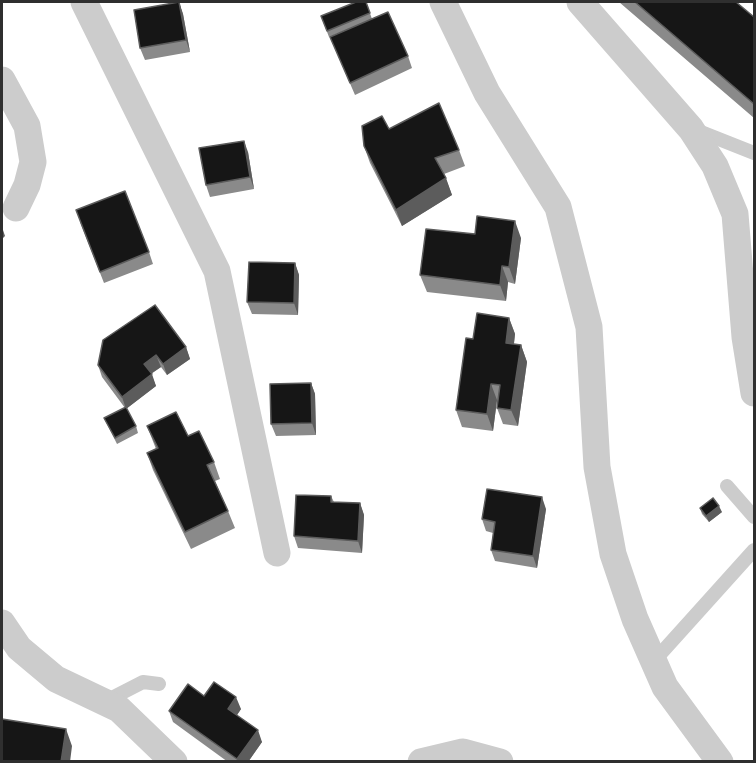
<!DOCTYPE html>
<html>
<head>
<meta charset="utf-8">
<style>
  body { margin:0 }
  #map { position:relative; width:756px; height:763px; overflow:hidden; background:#fff; font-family:"Fira Sans",sans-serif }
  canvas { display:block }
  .frame { position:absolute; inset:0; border:3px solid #2f2f2f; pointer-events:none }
</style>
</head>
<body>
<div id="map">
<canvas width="756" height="763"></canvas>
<div class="frame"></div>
</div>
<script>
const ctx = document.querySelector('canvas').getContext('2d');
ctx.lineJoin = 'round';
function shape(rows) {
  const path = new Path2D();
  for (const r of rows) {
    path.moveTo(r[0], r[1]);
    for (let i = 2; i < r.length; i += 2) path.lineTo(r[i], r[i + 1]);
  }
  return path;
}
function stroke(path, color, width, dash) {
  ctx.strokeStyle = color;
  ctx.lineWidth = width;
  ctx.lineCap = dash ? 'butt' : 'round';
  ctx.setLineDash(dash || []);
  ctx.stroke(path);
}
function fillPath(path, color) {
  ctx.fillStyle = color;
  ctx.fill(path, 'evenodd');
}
const service = shape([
  [696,130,754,153],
  [727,486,754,517],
  [654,661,754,550],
  [104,702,143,682,159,684]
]);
const minor = shape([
  [84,2,217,271,277,553],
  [443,2,487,93,558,207,589,327,597,467,613,554,635,619,665,687,720,762],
  [580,2,691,129,715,166,735,214,745,337,754,393],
  [2,80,27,126,33,162,27,185,16,208],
  [2,623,19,648,56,679,119,709,174,762],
  [421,762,463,752,500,762]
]);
const wall = shape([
  [179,2,183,14,190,52,145,60,140,48],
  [366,2,372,19,408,56,412,68,355,95,330,37,360,24,329,37,321,16],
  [619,2,736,2,754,17,754,118],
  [389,129,459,150,465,166,444,174,452,195,402,226,370,163,364,146],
  [248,152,254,189,210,197,206,185],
  [80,222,149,252,153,264,104,283],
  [475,234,521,238,515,284,508,282,506,301,427,292,420,275],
  [295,263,299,275,298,315,252,314,247,302],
  [509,318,515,334,514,344,521,345,527,362,518,426,503,424,497,408,497,400,493,431,462,427,456,410,473,339],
  [186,347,190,359,167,375,161,367,151,374,156,386,126,409,136,426,138,433,117,444,104,418,125,408,102,377,98,365],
  [311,383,315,394,316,435,276,436,271,424],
  [147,426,188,436,214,462,220,479,215,481,228,511,235,528,191,549,153,470,147,453,156,449],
  [331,496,334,502,360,503,364,515,362,553,298,548,294,536],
  [700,508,722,512,709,522,702,514],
  [546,509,537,568,495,561,491,550,493,533,486,531,482,519],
  [204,696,241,709,237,715,262,742,248,762,228,762,173,722,169,711]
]);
const shadedWall = shape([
  [179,2,183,14,190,52,186,40],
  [244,141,248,152,254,189,250,177],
  [446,178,452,195,402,226,396,210],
  [515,221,521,238,515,284,509,267],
  [3,230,5,236,2,239,2,231],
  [295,263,299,275,298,315,294,303],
  [502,266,508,282,506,301,500,285],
  [509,318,515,334,512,359,506,343],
  [521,345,527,362,518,426,511,410],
  [186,347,190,359,167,375,163,364],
  [156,355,161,367,149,375,144,364],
  [152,374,156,386,126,409,122,397],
  [311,383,315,394,316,435,312,423],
  [491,384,497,400,493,431,487,414],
  [542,497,546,509,537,568,533,556],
  [360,503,364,515,362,553,358,541],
  [719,506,722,512,709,522,706,516],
  [236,697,241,709,233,721,228,709],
  [66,729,72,746,70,762,61,762],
  [258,730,262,742,248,762,238,762,237,759]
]);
const building = shape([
  [179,2,186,40,140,48,134,10,179,2],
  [356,2,366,2,370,13,327,31,321,16,356,2],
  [635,2,736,2,754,17,754,104,635,2],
  [388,12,408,56,350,83,330,37,388,12],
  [439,103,459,150,435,158,446,178,396,210,364,146,362,126,382,116,389,129,439,103],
  [244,141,250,177,206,185,199,148,244,141],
  [125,191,149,252,100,272,76,210,125,191],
  [477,216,515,221,509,267,502,266,500,285,420,275,426,229,475,234,477,216],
  [249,262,295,263,294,303,247,302,249,262],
  [155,305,186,347,163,364,156,355,144,364,152,374,122,397,98,365,103,340,155,305],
  [477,313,509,318,506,343,521,345,511,410,497,408,500,385,491,384,487,414,456,410,466,338,473,339,477,313],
  [311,383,312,423,271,424,270,384,311,383],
  [126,407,136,426,115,438,104,418,126,407],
  [176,412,188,436,199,431,214,462,207,465,228,511,185,532,147,453,158,448,147,426,176,412],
  [487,489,542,497,533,556,491,550,495,522,482,519,487,489],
  [296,495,331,496,331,502,360,503,358,541,294,536,296,495],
  [713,498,719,506,706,516,700,508,713,498],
  [214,682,236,697,228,709,258,730,237,759,169,711,188,684,204,696,214,682],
  [2,719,66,729,61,762,2,762,2,719]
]);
stroke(service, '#ccc', 14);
stroke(minor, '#ccc', 27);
fillPath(wall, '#8a8a8a');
fillPath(shadedWall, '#5c5c5c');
fillPath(building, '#161616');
stroke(building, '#5c5c5c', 1.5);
</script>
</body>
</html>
